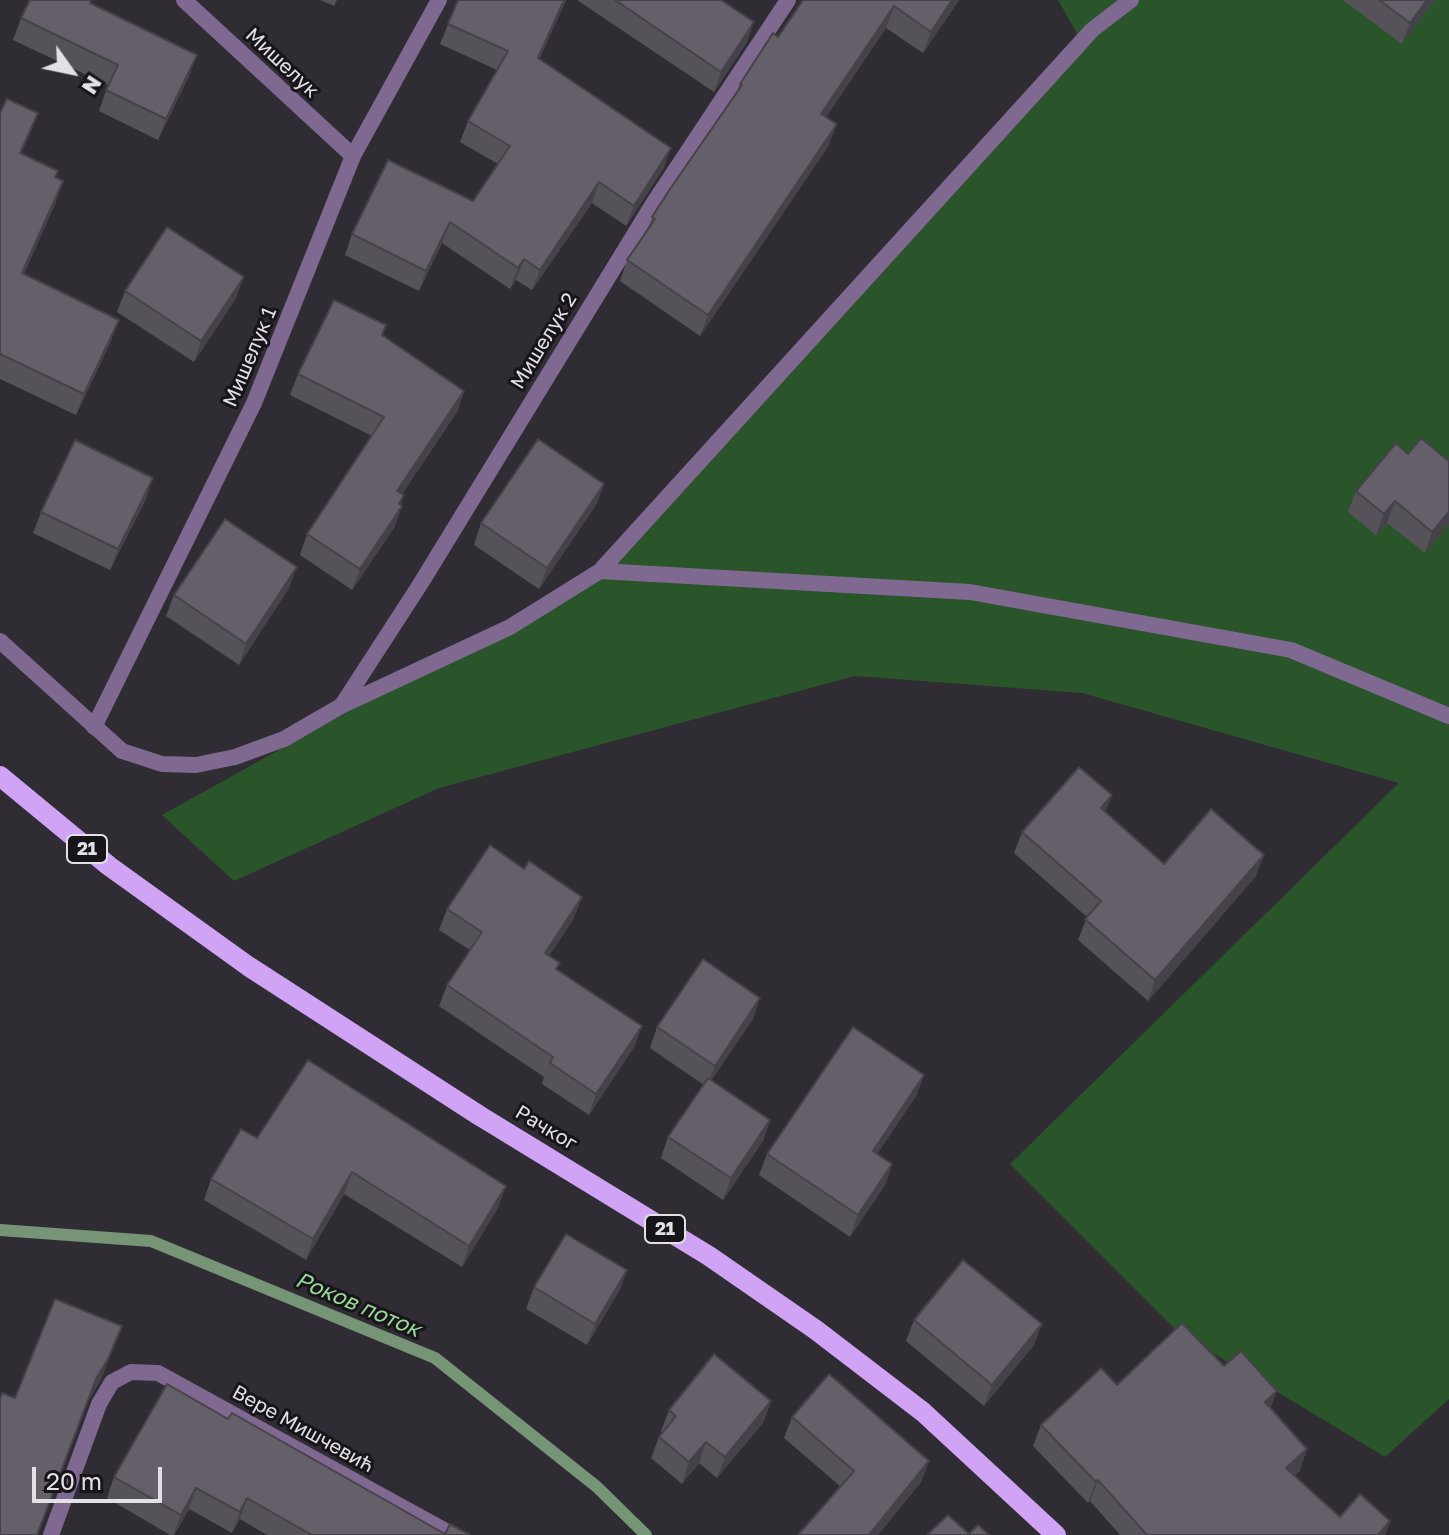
<!DOCTYPE html>
<html>
<head>
<meta charset="utf-8">
<style>
  body { margin:0 }
  #map { position:relative; width:1449px; height:1535px; overflow:hidden; background:#302c34; font-family:"Golos Text",sans-serif }
  canvas { display:block }
  .north { position:absolute; left:32px; top:32px; width:80px; height:80px; -webkit-text-stroke:6px #171519; paint-order:stroke; rotate:123deg; font-size:22px; font-weight:700; line-height:32px; text-align:center; color:#e3e1e6 }
  .north::after { content:''; display:block; margin:auto; width:28px; height:36px; background:#e3e1e6; clip-path:polygon(50% 0,100% 100%,50% 72%,0 100%) }
  .scale { position:absolute; left:32px; top:1467px; width:130px; height:36px; box-sizing:border-box; border:4px solid #e3e1e6; border-top:0; padding-left:10px; font-size:24px; line-height:28px; white-space:nowrap; color:#e3e1e6; -webkit-text-stroke:6px #171519; paint-order:stroke }
</style>
</head>
<body>
<div id="map">
<canvas width="1449" height="1535"></canvas>
<div class="north">N</div>
<div class="scale">20 m</div>
</div>
<script>
const ctx = document.querySelector('canvas').getContext('2d');
ctx.lineJoin = 'round';
function fillPath(path, color) {
  ctx.fillStyle = color;
  ctx.fill(path, 'evenodd');
}
function shape(rows) {
  const path = new Path2D();
  for (const r of rows) {
    path.moveTo(r[0], r[1]);
    for (let i = 2; i < r.length; i += 2) path.lineTo(r[i], r[i + 1]);
  }
  return path;
}
function stroke(path, color, width, dash) {
  ctx.strokeStyle = color;
  ctx.lineWidth = width;
  ctx.lineCap = dash ? 'butt' : 'round';
  ctx.setLineDash(dash || []);
  ctx.stroke(path);
}
function label(font, color, halo, rows, align = 'center') {
  ctx.font = font + ' "Golos Text",sans-serif';
  ctx.lineWidth = 6;
  ctx.setLineDash([]);
  ctx.textBaseline = 'middle';
  ctx.strokeStyle = halo;
  ctx.fillStyle = color;
  for (const [text, x, y, turn = 0] of rows) {
    ctx.save();
    ctx.translate(x, y);
    ctx.rotate((+turn || 0) * Math.PI / 180);
    ctx.textAlign = isNaN(turn) ? turn : align;
    if (halo) ctx.strokeText(text, 0, 0);
    ctx.fillText(text, 0, 0);
    ctx.restore();
  }
}
const green = shape([
  [1058,0,1449,0,1449,1399,1385,1457,1178,1332,1010,1164,1399,783,1082,693,855,676,439,788,234,881,162,815,592,576,1083,44]
]);
const stream = shape([
  [0,1230,151,1241,435,1358,597,1487,646,1535]
]);
const street = shape([
  [184,0,353,156],
  [600,571,970,592,1291,650,1449,716],
  [0,641,122,751,162,764,196,765,235,757,284,739,341,706,510,627,600,571,1092,30,1131,0],
  [342,705,421,583,653,204,788,0],
  [94,727,254,403,353,156,439,0],
  [51,1535,99,1404,112,1382,131,1372,158,1373,453,1535]
]);
const primary = shape([
  [0,776,109,866,248,966,480,1116,709,1256,816,1330,923,1412,1056,1535]
]);
const wall = shape([
  [320,0,337,0,334,6],
  [458,0,566,0,539,59,671,148,663,169,626,226,592,203,532,290,516,280,510,289,442,243,419,291,345,255,352,234,473,201,498,164,460,142,468,121,497,70,440,44],
  [577,0,721,0,747,42,714,92],
  [803,0,959,0,923,53,886,28,826,117,829,145,700,336,620,281,627,260,648,230,652,217,735,95,740,84,778,37],
  [1343,0,1434,0,1402,44],
  [91,3,189,76,158,140,99,111,108,85,13,40,21,18],
  [0,113,38,113,21,154,56,178,56,202,24,273,111,341,76,415,0,379],
  [125,291,236,298,194,362,117,312],
  [383,336,464,391,457,412,402,494,401,506,402,506,394,528,352,590,300,555,307,534,372,436,290,395,298,374],
  [1408,454,1449,461,1449,524,1425,553,1387,523,1376,535,1348,512,1356,491],
  [604,484,596,505,539,589,474,545,481,523],
  [146,499,110,570,33,533,41,512],
  [289,588,239,665,166,616,174,595],
  [1112,795,1105,812,1164,864,1256,876,1148,1001,1078,940,1087,917,1014,853,1022,832],
  [447,909,574,918,549,956,558,970,642,1026,634,1047,589,1115,542,1084,544,1077,439,1006,447,985,470,950,439,930],
  [753,1019,711,1080,770,1120,763,1141,723,1200,661,1158,668,1137,704,1085,650,1048,657,1027],
  [924,1075,916,1096,877,1154,892,1164,885,1185,850,1237,759,1175,767,1154],
  [257,1138,498,1208,462,1267,344,1194,306,1260,204,1200,211,1179],
  [627,1270,619,1291,587,1345,526,1309,534,1287],
  [914,1320,1034,1345,984,1406,906,1341],
  [1224,1366,1270,1408,1300,1471,1294,1476,1340,1517,1390,1521,1385,1535,1120,1535,1090,1501,1088,1503,1033,1446,1041,1425,1117,1385],
  [771,1401,763,1423,717,1478,699,1463,682,1484,651,1458,659,1437,663,1433,661,1431,669,1410],
  [792,1417,929,1461,921,1482,878,1535,798,1535,840,1486,784,1438],
  [228,1419,445,1534,470,1535,267,1535,240,1519,232,1533,189,1509,174,1535,170,1535,107,1498,114,1477]
]);
const shadedWall = shape([
  [564,0,566,0,531,79,538,58],
  [952,0,959,0,923,53,931,32],
  [1427,0,1434,0,1402,44,1410,23],
  [894,6,886,28,814,135,821,114],
  [754,22,747,42,714,92,721,72],
  [197,55,189,76,158,140,166,119],
  [38,113,30,134,12,174,20,153],
  [837,124,829,145,700,336,708,315],
  [671,148,663,169,626,226,634,206],
  [63,181,56,202,15,294,22,273],
  [599,182,592,203,532,290,540,270],
  [450,222,442,243,419,291,426,271],
  [524,259,516,280,510,289,518,268],
  [244,277,236,298,194,362,201,341],
  [119,320,111,341,76,415,84,394],
  [464,391,457,412,390,512,397,491],
  [153,478,146,499,110,570,118,549],
  [604,484,596,505,539,589,547,568],
  [404,495,398,512,402,506,394,528,352,590,360,569],
  [1395,501,1387,523,1376,535,1384,514],
  [1449,512,1449,524,1425,553,1432,532],
  [297,567,289,588,239,665,246,644],
  [1112,795,1104,816,1101,808],
  [1264,855,1256,876,1148,1001,1155,980],
  [582,897,574,918,537,974,545,953],
  [760,998,753,1019,707,1087,715,1066],
  [642,1026,634,1047,589,1115,596,1094],
  [924,1075,916,1096,865,1172,873,1151],
  [770,1120,763,1141,723,1200,731,1178],
  [892,1164,885,1185,850,1237,858,1215],
  [352,1172,344,1194,306,1260,313,1239],
  [506,1186,498,1208,462,1267,469,1246],
  [627,1270,619,1291,587,1345,595,1324],
  [1042,1324,1034,1345,984,1406,992,1385],
  [122,1326,101,1380,89,1400,96,1379],
  [1277,1391,1269,1412,1265,1402],
  [771,1401,763,1423,717,1478,725,1457],
  [706,1442,699,1463,682,1484,689,1462],
  [1307,1449,1300,1471,1278,1490,1286,1468],
  [929,1461,921,1482,878,1535,869,1535],
  [1098,1480,1090,1501,1088,1503,1096,1482],
  [196,1488,189,1509,173,1535,181,1515],
  [247,1498,240,1519,232,1533,240,1512],
  [1390,1521,1385,1535,1378,1535]
]);
const building = shape([
  [30,0,91,0,90,3,197,55,166,119,106,90,118,65,21,18,30,0],
  [458,0,564,0,538,58,671,148,634,206,599,182,540,270,524,259,518,268,450,222,426,271,352,234,388,160,473,201,510,146,468,121,508,51,448,24,458,0],
  [615,0,721,0,754,22,721,72,615,0],
  [803,0,952,0,931,32,894,6,821,114,837,124,708,315,627,260,655,219,652,217,670,189,742,85,740,84,773,33,778,37,803,0],
  [1379,0,1427,0,1410,23,1379,0],
  [7,99,38,113,20,153,58,171,55,177,63,181,22,273,119,320,84,394,0,354,0,113,7,99],
  [167,227,244,277,201,341,125,291,167,227],
  [334,300,386,325,382,335,464,391,397,491,404,495,399,504,402,506,360,569,307,534,384,417,298,374,334,300],
  [1421,438,1449,461,1449,512,1432,532,1395,501,1384,514,1356,491,1396,443,1408,454,1421,438],
  [538,439,604,484,547,568,481,523,538,439],
  [75,440,153,478,118,549,41,512,75,440],
  [225,519,297,567,246,644,174,595,225,519],
  [1079,767,1112,795,1101,808,1164,864,1211,809,1264,855,1155,980,1085,919,1101,901,1022,832,1079,767],
  [490,845,524,869,529,861,582,897,545,953,560,963,556,969,642,1026,596,1094,550,1063,553,1057,447,985,482,932,447,909,490,845],
  [703,959,760,998,715,1066,657,1027,703,959],
  [853,1027,924,1075,873,1151,892,1164,858,1215,767,1154,853,1027],
  [308,1060,506,1186,469,1246,352,1172,313,1239,211,1179,241,1129,257,1138,308,1060],
  [708,1078,770,1120,731,1178,668,1137,708,1078],
  [566,1234,627,1270,595,1324,534,1287,566,1234],
  [963,1260,1042,1324,992,1385,914,1320,963,1260],
  [55,1299,122,1326,108,1359,96,1379,37,1535,0,1535,0,1399,2,1393,15,1398,55,1299],
  [1182,1323,1224,1366,1241,1351,1277,1391,1265,1402,1307,1449,1286,1468,1340,1517,1360,1494,1390,1521,1378,1535,1147,1535,1098,1480,1096,1482,1041,1425,1101,1368,1117,1385,1182,1323],
  [714,1354,771,1401,725,1457,706,1442,689,1462,659,1437,676,1416,669,1410,714,1354],
  [829,1374,929,1461,869,1535,798,1535,854,1471,792,1417,829,1374],
  [167,1384,228,1419,232,1413,445,1534,450,1524,470,1535,312,1535,247,1498,240,1512,196,1488,181,1515,114,1477,167,1384],
  [948,1515,969,1534,978,1525,989,1535,927,1535,948,1515]
]);
const shields = [
  [87,849,40],
  [665,1229,40]
];
const shieldNames = [
  ["21",87,849],
  ["21",665,1229]
];
const streetNames = [
  ["Мишелук",282,63,43],
  ["Мишелук 2",544,341,-59],
  ["Мишелук 1",250,357,-67],
  ["Рачког",546,1128,31],
  ["Вере Мишчевић",303,1429,29]
];
const waterNames = [
  ["Роков поток",358,1305,23]
];
fillPath(green, '#2a552a');
stroke(stream, '#769577', 12);
stroke(street, '#7f6991', 16);
stroke(primary, '#d0a3f5', 20);
fillPath(wall, '#565259');
fillPath(shadedWall, '#464249');
fillPath(building, '#645f68');
stroke(building, '#464249', 2);
for (const [x, y, w] of shields) {
  const box = new Path2D();
  box.roundRect(x - w / 2, y - 14, w, 28, 6);
  ctx.fillStyle = '#171519';
  ctx.fill(box);
  stroke(box, '#e3e1e6', 2);
}
label('bold 18px', '#e3e1e6', null, shieldNames);
label('20px', '#e3e1e6', '#171519', streetNames);
label('italic 22px', '#97d996', '#171519', waterNames);
</script>
</body>
</html>
